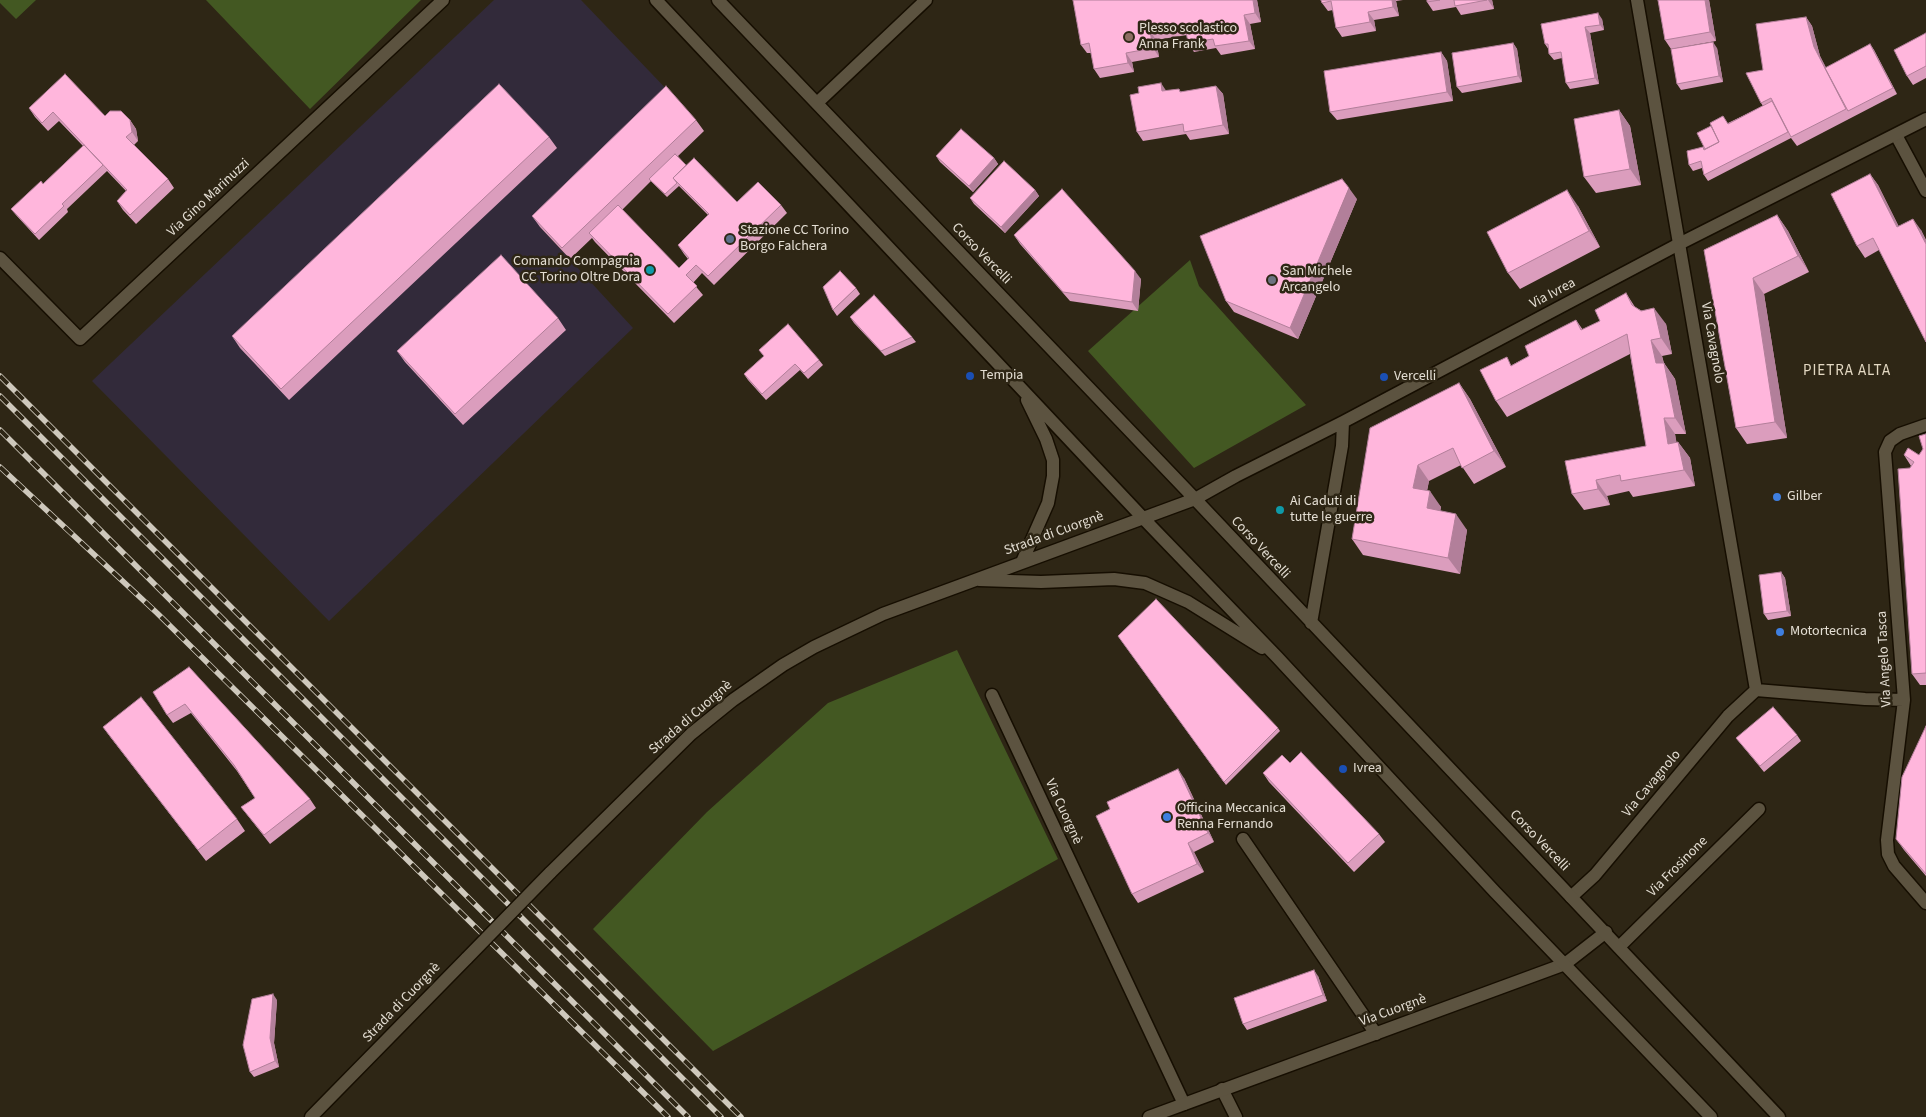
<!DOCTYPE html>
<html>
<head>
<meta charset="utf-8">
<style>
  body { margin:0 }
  canvas { display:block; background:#2e2615 }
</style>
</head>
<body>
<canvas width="1926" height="1117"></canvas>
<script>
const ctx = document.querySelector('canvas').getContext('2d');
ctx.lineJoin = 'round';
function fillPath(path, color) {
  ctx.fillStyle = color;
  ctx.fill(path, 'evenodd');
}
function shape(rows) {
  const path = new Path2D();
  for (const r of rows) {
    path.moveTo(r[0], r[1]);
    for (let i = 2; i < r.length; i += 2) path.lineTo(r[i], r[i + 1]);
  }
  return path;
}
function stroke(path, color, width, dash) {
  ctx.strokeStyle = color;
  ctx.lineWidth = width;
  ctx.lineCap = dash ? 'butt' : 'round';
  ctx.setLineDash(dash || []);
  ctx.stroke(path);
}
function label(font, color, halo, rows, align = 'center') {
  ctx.font = font + ' "Source Sans 3",sans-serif';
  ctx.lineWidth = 5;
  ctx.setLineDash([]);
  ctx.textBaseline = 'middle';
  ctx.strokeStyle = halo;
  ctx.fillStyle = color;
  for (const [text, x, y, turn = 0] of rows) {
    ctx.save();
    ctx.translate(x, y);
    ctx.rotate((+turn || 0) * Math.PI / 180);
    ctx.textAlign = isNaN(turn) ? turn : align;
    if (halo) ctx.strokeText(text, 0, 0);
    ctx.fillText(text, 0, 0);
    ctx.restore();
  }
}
const education = shape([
  [494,0,581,0,674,97,540,227,633,328,329,621,92,381]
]);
const green = shape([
  [0,0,36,0,16,19,0,3],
  [206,0,421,0,310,109],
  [1190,260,1199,286,1306,405,1194,468,1088,351],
  [957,650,1058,859,713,1051,593,929,707,812,828,703]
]);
const lane = shape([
  [992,695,1184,1104],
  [1243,839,1376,1034],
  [1222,1089,1236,1117]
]);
const street = shape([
  [817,103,926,0],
  [1896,135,1926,191],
  [0,258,80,339,443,0],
  [1926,425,1900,434,1890,441,1885,452,1904,700,1887,840,1888,854,1894,866,1926,903],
  [1756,690,1865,699,1904,700],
  [1571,897,1595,875,1728,716,1756,690,1637,0],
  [1619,947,1759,809],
  [1149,1117,1565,964,1606,932]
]);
const secondary = shape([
  [656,0,1143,518,1277,657,1495,892,1711,1117],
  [718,0,1195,499,1779,1117],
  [1022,562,1048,503,1053,476,1053,460,1046,439,1027,400],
  [979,580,1041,582,1114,579,1145,583,1188,602,1262,648],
  [1311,623,1342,446,1343,422],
  [550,873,691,734,733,700,783,665,814,647,883,614,1195,499,1236,476,1343,422,1679,244,1926,119],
  [311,1117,467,958]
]);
const rail = shape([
  [0,376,741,1117],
  [0,396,721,1117],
  [0,430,688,1117],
  [0,467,157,613,668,1117]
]);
const secondaryBridge = shape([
  [467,958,550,873]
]);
const wall = shape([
  [1073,0,1257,0,1261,22,1250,24,1255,49,1221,55,1216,48,1194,52,1188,43,1187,35,1156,40,1159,57,1132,62,1134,72,1100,78,1094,69,1091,53,1087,53,1081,45],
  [1321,0,1403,0,1396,1,1399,16,1374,20,1376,31,1342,37,1336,28,1333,10,1328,11,1322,3],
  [1427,0,1492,0,1494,9,1461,15,1456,7,1433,11,1427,2],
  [1658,0,1709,0,1716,41,1671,49,1665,40],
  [1806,17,1812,26,1820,56,1826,68,1870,44,1874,50,1897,94,1797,146,1791,138,1708,181,1704,175,1702,168,1693,171,1689,165,1703,147,1728,123,1763,106,1761,103,1763,70],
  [1602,19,1604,30,1590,33,1599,84,1570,89,1566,83,1562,58,1554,60,1549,54,1549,50,1545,44],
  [1926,33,1926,78,1913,85,1907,76],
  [1513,43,1517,49,1522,82,1462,93,1457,87],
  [1717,48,1723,82,1681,90,1677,84],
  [1441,52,1447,61,1453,101,1337,120,1330,112],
  [1216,86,1223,94,1229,134,1190,140,1186,134,1143,141,1137,132,1166,91,1179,89,1181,92],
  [29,108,105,116,130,120,136,129,138,141,134,145,168,179,174,188,136,224,123,210,117,201,126,191,107,171,67,209,68,212,39,240,16,215,11,209,43,184,83,146,59,121,48,131,35,117],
  [1619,110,1630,126,1641,185,1596,193,1584,177],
  [696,120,704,131,678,156,686,165,737,202,781,205,787,213,714,285,702,273,693,283,703,295,674,323,595,242,592,238,570,259,540,227,532,216],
  [651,181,667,197,679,186,708,215,678,245,684,254,688,259,679,268,622,210],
  [549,137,557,148,289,400,240,348,232,336],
  [936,156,994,158,998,164,973,192,940,162],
  [1870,174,1878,185,1899,227,1921,230,1926,240,1926,342,1879,250,1865,258,1857,246],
  [1035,190,1039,196,1005,233,974,204,970,198],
  [1357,199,1298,339,1234,312,1226,301],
  [1578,206,1600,247,1520,289,1508,273],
  [1777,215,1788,231,1809,272,1764,294,1787,438,1747,444,1736,428,1704,250],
  [1014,235,1141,279,1138,311,1070,301,1020,244],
  [856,288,860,294,837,316,833,310],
  [1626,293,1635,307,1666,324,1672,354,1662,356,1664,363,1675,379,1686,434,1675,434,1676,442,1678,442,1690,458,1695,486,1633,497,1629,491,1607,496,1610,505,1584,510,1572,494,1646,446,1630,354,1507,417,1496,401,1512,365,1529,356,1576,320,1583,330,1600,321],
  [850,317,912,337,916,342,885,356,854,323],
  [558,318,566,330,463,425,405,362,397,351],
  [759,350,819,360,823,365,808,379,800,370,766,400,748,380,744,374,764,356],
  [1459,383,1470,399,1506,467,1474,484,1461,465,1429,481,1427,491,1441,507,1440,511,1467,530,1460,574,1363,555,1352,539],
  [1926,434,1926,685,1920,685,1912,674,1910,468,1911,466,1904,455,1919,455,1923,449],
  [1781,572,1785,578,1791,616,1768,620,1764,614],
  [1118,636,1278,728,1280,731,1226,785],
  [189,667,310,799,316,808,270,844,241,807,255,798,237,771,191,713,173,723,167,715],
  [1926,726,1926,876,1904,850,1896,839],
  [103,727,237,819,245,831,206,861,111,738],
  [1797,735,1801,741,1764,772,1736,738],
  [1290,763,1379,834,1385,842,1354,872,1269,782,1263,773],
  [1184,778,1214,842,1194,852,1204,872,1138,903,1132,894],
  [1318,976,1327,1001,1247,1030,1243,1024],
  [277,1000,274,1043,279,1067,254,1077,250,1072]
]);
const shadedWall = shape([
  [1253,0,1257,0,1261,22,1255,13],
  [1392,0,1396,0,1396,1,1399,16,1393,7],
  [1488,0,1492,0,1494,9],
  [1705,0,1709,0,1716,41,1710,32],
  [1368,12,1374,20,1376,31,1370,22],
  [1598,13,1602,19,1604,30,1600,25],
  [1244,15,1250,24,1255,49,1249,41],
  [1806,17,1812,26,1820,56,1849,111,1848,111,1814,47],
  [1585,27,1590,33,1599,84,1595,78],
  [1150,31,1156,40,1159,57,1153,48],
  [1713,42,1717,48,1723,82,1719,76],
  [1513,43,1517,49,1522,82,1518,76],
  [1870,44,1874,50,1897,94,1893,88],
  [1441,52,1447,61,1453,101,1447,92],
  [1126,53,1132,62,1134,72,1128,63],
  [1161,83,1167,92,1162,91],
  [1216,86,1223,94,1229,134,1223,125],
  [1619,110,1630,126,1641,185,1630,169],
  [130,120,136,129,138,141,132,132],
  [994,158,998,164,973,192,969,186],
  [1870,174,1878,185,1905,239,1897,227],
  [1349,188,1357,199,1298,339,1290,328],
  [1035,190,1039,196,1005,233,1001,227],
  [1567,190,1578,206,1600,247,1589,231],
  [1777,215,1788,231,1809,272,1798,256],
  [1913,219,1921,230,1926,240,1926,244],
  [1135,271,1141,279,1138,311,1132,302],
  [1753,278,1764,294,1787,438,1775,422],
  [1654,308,1666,324,1672,354,1661,338],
  [1651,340,1662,356,1667,379,1656,363],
  [1664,363,1675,379,1686,434,1675,418],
  [1459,383,1470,399,1506,467,1494,451],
  [1664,418,1675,434,1680,460,1668,444],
  [1678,442,1690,458,1695,486,1684,470],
  [1418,465,1429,481,1424,504,1413,488],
  [1596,480,1607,496,1610,505,1598,489],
  [1430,491,1441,507,1438,524,1427,508],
  [1456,514,1467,530,1460,574,1448,558],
  [1781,572,1785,578,1791,616,1787,611],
  [1178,769,1184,778,1214,842,1208,833],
  [1188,843,1194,852,1204,872,1197,864],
  [1314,970,1318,976,1327,1001,1323,995],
  [273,994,277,1000,274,1043,279,1067,275,1061,270,1038]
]);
const building = shape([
  [1073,0,1253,0,1255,13,1244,15,1249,41,1215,46,1213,39,1188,43,1185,25,1150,31,1153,48,1126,53,1128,63,1094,69,1089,43,1081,45,1073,0],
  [1321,0,1392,0,1393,7,1368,12,1370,22,1336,28,1331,1,1322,3,1321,0],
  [1427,0,1440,0,1427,2,1427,0],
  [1454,0,1487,0,1455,6,1454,0],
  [1658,0,1705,0,1710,32,1665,40,1658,0],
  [1598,13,1600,25,1585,27,1595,78,1566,83,1561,52,1549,54,1548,44,1545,44,1541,24,1598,13],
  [1806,17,1814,47,1846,109,1791,137,1771,98,1761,103,1746,73,1763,70,1756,24,1806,17],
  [1926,33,1926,66,1907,76,1894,50,1926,33],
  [1713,42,1719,76,1677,84,1671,49,1713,42],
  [1513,43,1518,76,1457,87,1452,53,1513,43],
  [1870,44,1893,88,1848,111,1825,68,1870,44],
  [1441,52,1447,92,1330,112,1324,71,1441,52],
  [65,74,105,116,110,111,121,111,130,120,132,132,126,137,168,179,130,215,117,201,127,190,53,112,42,123,29,108,65,74],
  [1161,83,1162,91,1179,89,1180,92,1216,86,1223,125,1184,132,1183,124,1137,132,1130,95,1139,93,1138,87,1161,83],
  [499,84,549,137,281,389,232,336,499,84],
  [666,86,696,120,562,248,532,216,666,86],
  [1772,101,1788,132,1704,175,1701,161,1689,165,1687,151,1703,147,1704,150,1719,142,1710,123,1723,116,1728,124,1772,101],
  [1619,110,1630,169,1584,177,1574,119,1619,110],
  [1711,126,1719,142,1705,149,1697,133,1711,126],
  [961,129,994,158,969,186,936,156,961,129],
  [84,145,103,165,62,204,64,206,35,234,11,209,41,181,43,184,84,145],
  [675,154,686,165,673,178,677,183,665,194,649,179,675,154],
  [694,158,737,202,758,182,781,205,708,276,696,265,686,275,697,286,668,314,589,233,618,205,679,268,689,258,678,245,709,214,673,178,694,158],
  [1004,161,1035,190,1001,227,970,198,1004,161],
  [1870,174,1897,227,1913,219,1926,244,1926,342,1873,238,1857,246,1831,194,1870,174],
  [1342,179,1349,188,1290,328,1226,301,1200,236,1342,179],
  [1062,189,1135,271,1132,302,1063,292,1014,235,1062,189],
  [1567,190,1589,231,1508,273,1487,232,1567,190],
  [1777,215,1798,256,1753,278,1775,422,1736,428,1704,250,1777,215],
  [501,255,558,318,455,414,397,351,501,255],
  [840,271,856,288,833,310,823,287,840,271],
  [1626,293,1632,305,1641,311,1654,308,1661,338,1651,340,1656,363,1664,363,1675,418,1664,418,1668,444,1678,442,1684,470,1621,481,1620,475,1596,480,1598,489,1572,494,1565,461,1646,446,1627,334,1496,401,1480,370,1507,357,1511,366,1529,356,1525,346,1576,320,1581,330,1600,321,1595,310,1626,293],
  [874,295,912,337,881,351,850,317,874,295],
  [788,324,819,360,804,373,795,364,762,394,744,374,764,356,759,350,788,324],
  [1459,383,1494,451,1462,468,1453,448,1418,465,1413,488,1430,491,1427,508,1456,514,1448,558,1352,539,1370,428,1459,383],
  [1926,434,1926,673,1912,674,1898,469,1910,468,1914,462,1904,455,1908,448,1919,455,1923,449,1919,436,1926,434],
  [1781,572,1787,611,1764,614,1759,575,1781,572],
  [1156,599,1278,728,1224,782,1118,636,1156,599],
  [189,667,310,799,264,835,241,807,255,798,234,765,185,704,167,715,153,692,189,667],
  [141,697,237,819,198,850,103,727,141,697],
  [1773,707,1797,735,1760,766,1736,738,1773,707],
  [1926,726,1926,874,1896,839,1902,777,1926,726],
  [1301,752,1379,834,1348,863,1263,773,1282,755,1290,763,1301,752],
  [1178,769,1208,833,1188,843,1197,864,1132,894,1096,816,1110,809,1107,802,1178,769],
  [1314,970,1323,995,1243,1024,1234,998,1314,970],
  [273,994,270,1038,275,1061,250,1072,243,1045,252,999,273,994]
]);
const markers = [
  [1129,37,5,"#8d6e63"],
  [730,239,5,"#5c6f8a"],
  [650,270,5,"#0f9aa8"],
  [1272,280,5,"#6b7280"],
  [970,376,5,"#1a4fb4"],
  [1384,377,5,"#1a4fb4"],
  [1777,497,5,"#3f7fe0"],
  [1280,510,5,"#0f9aa8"],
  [1780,632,5,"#3f7fe0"],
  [1343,769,5,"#1a4fb4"],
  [1167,817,5,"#3f7fe0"]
];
const poiNames = [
  ["Plesso scolastico",1139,29],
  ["Anna Frank",1139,45],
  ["Stazione CC Torino",740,231],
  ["Borgo Falchera",740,247],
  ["Comando Compagnia",640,262,"right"],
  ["CC Torino Oltre Dora",640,278,"right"],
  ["San Michele",1282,272],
  ["Arcangelo",1282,288],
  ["Tempia",980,376],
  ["Vercelli",1394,377],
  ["Gilber",1787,497],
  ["Ai Caduti di",1290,502],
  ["tutte le guerre",1290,518],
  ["Motortecnica",1790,632],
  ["Ivrea",1353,769],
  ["Officina Meccanica",1177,809],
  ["Renna Fernando",1177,825]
];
const streetNames = [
  ["Via Gino Marinuzzi",209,198,-43],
  ["Corso Vercelli",981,254,46],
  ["Via Ivrea",1553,294,-28],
  ["Via Cavagnolo",1712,343,80],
  ["Strada di Cuorgnè",1054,534,-20],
  ["Corso Vercelli",1260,548,47],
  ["Via Angelo Tasca",1885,659,-93],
  ["Strada di Cuorgnè",691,718,-41],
  ["Via Cavagnolo",1652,784,-50],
  ["Via Cuorgnè",1063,812,65],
  ["Corso Vercelli",1539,841,46],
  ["Via Frosinone",1678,867,-45],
  ["Strada di Cuorgnè",402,1003,-46],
  ["Via Cuorgnè",1393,1011,-20]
];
const neighbourhoodNames = [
  ["PIETRA ALTA",1847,372]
];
fillPath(education, '#322a3a');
fillPath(green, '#435822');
stroke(lane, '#160e01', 15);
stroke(street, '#160e01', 15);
stroke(secondary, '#160e01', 15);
stroke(lane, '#5c5340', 12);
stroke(street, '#5c5340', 12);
stroke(secondary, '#5c5340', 12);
stroke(rail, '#cec8bc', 5.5);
stroke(rail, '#2e2615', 4, [11]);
stroke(secondaryBridge, '#160e01', 15, []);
stroke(secondaryBridge, '#5c5340', 12);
fillPath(wall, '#db9dbd');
fillPath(shadedWall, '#b27f9a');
fillPath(building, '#ffb6dc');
stroke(building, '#b27f9a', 1);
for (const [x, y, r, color] of markers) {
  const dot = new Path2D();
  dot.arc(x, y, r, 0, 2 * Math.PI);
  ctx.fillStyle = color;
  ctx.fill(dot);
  stroke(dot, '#2e2615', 2);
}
label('14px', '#e4ded3', '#2e2615', poiNames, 'left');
label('14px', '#e4ded3', '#2e2615', streetNames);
ctx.letterSpacing = '1px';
label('15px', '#e3d8c2', '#2e2615', neighbourhoodNames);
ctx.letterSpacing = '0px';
</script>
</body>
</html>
